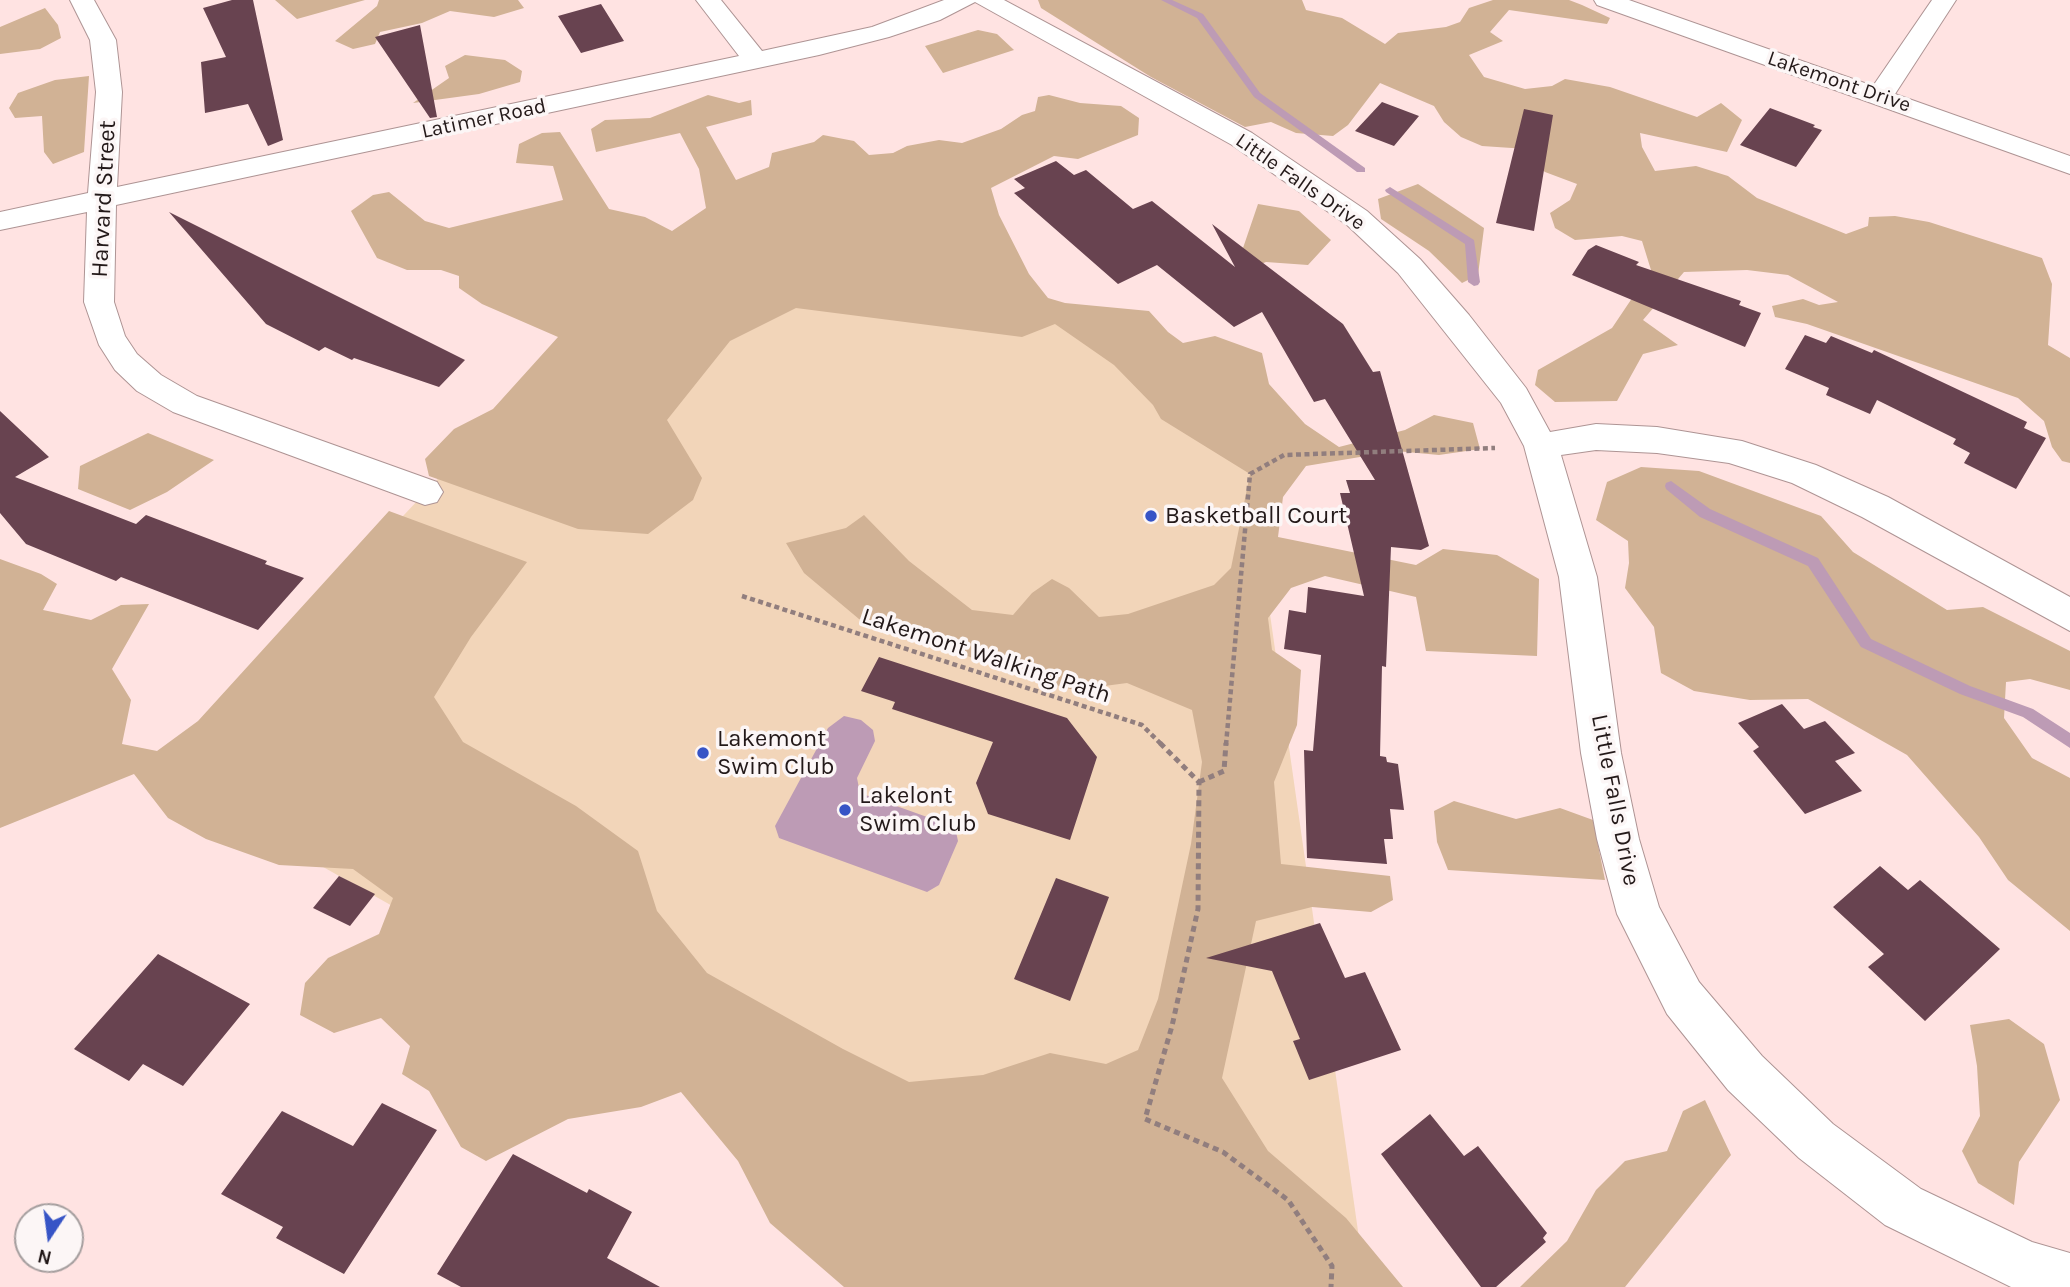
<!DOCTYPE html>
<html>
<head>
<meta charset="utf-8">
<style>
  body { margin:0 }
  #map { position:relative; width:2070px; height:1287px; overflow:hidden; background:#ffe3e2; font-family:Karla,sans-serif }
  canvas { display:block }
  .north { position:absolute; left:14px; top:1203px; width:70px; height:70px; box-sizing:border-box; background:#fcf6f6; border:2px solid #a59e9e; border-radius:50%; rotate:193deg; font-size:19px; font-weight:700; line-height:28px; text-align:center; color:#231919 }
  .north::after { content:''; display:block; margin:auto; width:24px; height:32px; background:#3754c6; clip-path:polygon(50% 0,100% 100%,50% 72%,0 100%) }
</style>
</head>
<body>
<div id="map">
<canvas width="2070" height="1287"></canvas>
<div class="north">N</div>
</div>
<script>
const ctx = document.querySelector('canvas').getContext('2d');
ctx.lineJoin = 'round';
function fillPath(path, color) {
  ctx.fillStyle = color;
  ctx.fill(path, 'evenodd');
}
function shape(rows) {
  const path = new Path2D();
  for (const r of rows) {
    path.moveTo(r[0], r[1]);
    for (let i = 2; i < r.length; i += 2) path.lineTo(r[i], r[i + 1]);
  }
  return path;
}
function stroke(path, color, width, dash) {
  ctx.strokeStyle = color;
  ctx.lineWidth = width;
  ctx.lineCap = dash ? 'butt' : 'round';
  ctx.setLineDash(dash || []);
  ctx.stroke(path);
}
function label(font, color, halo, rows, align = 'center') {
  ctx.font = font + ' Karla,sans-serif';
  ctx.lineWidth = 7;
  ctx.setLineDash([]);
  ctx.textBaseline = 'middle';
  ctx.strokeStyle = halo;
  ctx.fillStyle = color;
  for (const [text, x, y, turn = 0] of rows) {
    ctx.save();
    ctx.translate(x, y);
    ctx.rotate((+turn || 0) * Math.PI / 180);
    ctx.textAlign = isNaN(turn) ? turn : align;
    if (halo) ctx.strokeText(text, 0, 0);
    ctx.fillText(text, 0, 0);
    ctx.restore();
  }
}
const green = shape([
  [869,208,1177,383,1250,474,1366,1287,756,1111,160,775,617,288]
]);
const forest = shape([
  [275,0,365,0,297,19],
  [379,0,518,0,524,8,494,17,450,11,422,23,380,32,375,44,353,49,335,41,377,6],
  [1038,0,1302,0,1306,10,1342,18,1385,44,1398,33,1446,27,1460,22,1469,8,1493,0,1569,0,1582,5,1610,18,1607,24,1509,10,1490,32,1503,41,1469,55,1484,77,1525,89,1552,86,1565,79,1610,87,1697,117,1721,103,1742,120,1727,152,1640,133,1642,147,1655,171,1696,166,1728,176,1757,198,1846,234,1868,226,1869,217,1895,216,1929,222,2042,258,2052,284,2048,345,2070,358,2070,463,2062,461,2052,447,2044,421,2018,398,1807,324,1775,317,1772,306,1803,299,1819,305,1838,302,1788,275,1747,270,1684,272,1643,320,1678,345,1643,354,1617,401,1555,402,1535,385,1538,370,1612,328,1651,270,1642,241,1622,236,1575,240,1555,228,1550,213,1570,200,1577,184,1545,172,1528,157,1527,149,1482,146,1461,137,1444,122,1434,106,1380,83,1348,125,1333,136,1296,133,1271,122,1245,127,1151,77,1041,8],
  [45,8,58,25,61,38,40,49,0,54,0,27],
  [978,30,997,34,1014,50,943,73,925,46],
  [465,55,505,60,522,71,520,82,479,94,413,103,449,78,445,66],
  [89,76,84,152,53,164,44,152,42,116,15,118,9,108,18,93,55,80],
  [708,95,739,103,751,100,752,115,706,127,736,180,769,167,772,153,814,142,823,135,854,141,869,155,893,153,907,146,939,140,962,143,1001,129,1022,115,1035,111,1038,97,1049,95,1080,103,1121,106,1139,118,1138,135,1078,159,1054,156,991,188,999,215,1029,274,1048,298,1065,303,1149,311,1168,332,1183,343,1215,336,1262,353,1269,384,1305,424,1339,447,1405,430,1434,415,1473,423,1480,449,1439,455,1396,451,1306,466,1283,497,1278,537,1416,565,1443,549,1497,555,1539,579,1537,656,1426,651,1416,597,1325,576,1291,588,1268,618,1272,650,1301,670,1297,725,1274,782,1281,864,1390,876,1393,900,1371,912,1312,907,1256,921,1222,1078,1268,1151,1346,1218,1403,1287,844,1287,770,1223,738,1161,681,1092,641,1107,568,1119,486,1161,461,1147,429,1091,402,1074,410,1046,381,1018,334,1033,300,1015,305,983,328,958,379,934,393,898,353,869,279,865,206,839,168,818,134,774,0,828,0,559,41,574,57,584,43,610,91,620,121,605,149,604,112,669,131,700,122,744,157,751,198,721,389,511,527,562,471,637,434,697,463,742,576,806,638,851,657,911,707,973,843,1049,909,1082,983,1075,1050,1053,1106,1064,1138,1050,1158,999,1191,844,1202,762,1192,710,1127,683,1074,690,1009,672,918,637,859,619,804,573,786,543,846,528,864,515,909,561,972,610,1013,615,1032,593,1052,579,1069,588,1099,617,1128,614,1214,585,1231,568,1250,474,1161,419,1153,405,1114,365,1055,324,1022,337,796,308,730,341,667,420,702,478,693,500,648,534,578,529,429,476,425,459,454,429,493,409,558,337,482,304,459,288,459,276,441,270,407,270,377,258,351,211,373,195,389,192,425,221,449,228,563,200,553,166,516,163,519,144,542,133,560,132,609,209,645,217,672,231,706,208,699,169,680,133,596,152,591,129,605,120,650,118],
  [1418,184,1484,228,1478,275,1462,283,1429,251,1381,219,1378,199],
  [1258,204,1299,211,1331,240,1308,265,1266,262,1254,267,1243,248],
  [148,433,214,460,167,492,130,510,78,489,80,466],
  [1641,467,1699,471,1821,516,1853,552,1947,610,1983,607,2070,651,2070,690,2030,679,2006,682,2004,718,2032,758,2070,778,2070,931,2008,880,1979,837,1907,755,1808,699,1750,700,1694,691,1661,673,1654,627,1625,588,1629,563,1628,541,1596,520,1607,482],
  [1454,801,1516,819,1560,808,1593,820,1605,880,1448,870,1437,842,1434,811],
  [2009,1019,2044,1044,2060,1100,2019,1162,2014,1205,1978,1183,1962,1151,1980,1116,1977,1066,1970,1025],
  [1705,1100,1731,1155,1625,1287,1520,1287,1567,1241,1596,1190,1625,1161,1667,1151,1683,1111]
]);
const water = shape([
  [844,716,861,720,873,730,875,741,857,778,860,793,955,827,958,841,939,885,927,892,779,838,775,826,828,728]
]);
const stream = shape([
  [1161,0,1172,0,1203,14,1260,93,1365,168,1365,172,1357,172,1254,97,1197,18,1161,0],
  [1390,187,1474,240,1480,282,1478,285,1474,286,1468,282,1465,244,1386,192,1385,190,1390,187],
  [1671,481,1710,509,1818,558,1871,639,1970,686,2033,709,2070,733,2070,748,2023,717,1960,694,1861,647,1808,566,1700,517,1666,489,1665,486,1666,483,1671,481]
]);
const building = shape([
  [232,0,253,0,283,140,268,146,248,104,205,113,201,62,226,57,203,8],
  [601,4,624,41,581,53,558,16],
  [420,25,437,117,430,118,375,37],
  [1382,102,1419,116,1394,146,1355,131],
  [1770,108,1815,125,1813,127,1822,130,1796,167,1740,145],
  [1524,109,1553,115,1534,231,1496,223],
  [1056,161,1074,175,1086,170,1133,209,1152,201,1235,267,1212,224,1343,324,1373,372,1380,371,1429,546,1421,550,1391,547,1386,667,1382,666,1380,756,1386,757,1387,762,1398,764,1404,810,1390,809,1393,839,1384,839,1387,864,1307,858,1304,750,1313,751,1321,655,1284,649,1289,610,1306,613,1308,587,1364,596,1340,493,1350,493,1346,480,1375,480,1325,399,1314,402,1262,312,1234,327,1157,265,1118,284,1014,193,1025,188,1014,179],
  [169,212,465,360,439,387,354,358,352,360,325,347,319,351,266,324],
  [1596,245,1639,262,1636,265,1741,301,1739,305,1761,313,1745,347,1572,275,1588,250],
  [1805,335,1826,343,1831,336,1872,353,1874,350,2027,422,2024,428,2046,438,2016,489,1964,463,1970,453,1953,444,1956,439,1877,400,1870,414,1826,395,1829,388,1785,369],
  [0,411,49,457,15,477,136,524,146,515,267,561,265,564,304,578,258,630,121,577,116,581,26,544,0,513],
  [879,657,1067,718,1097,757,1070,840,988,814,976,783,993,742,892,709,895,702,861,691],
  [1782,704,1804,729,1825,721,1855,753,1835,761,1862,791,1805,814,1753,751,1759,747,1738,723],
  [1880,866,1908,890,1920,880,2000,949,1925,1021,1868,967,1884,954,1833,907],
  [339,876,375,894,350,926,313,908],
  [1056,878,1109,897,1070,1001,1014,979],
  [1320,923,1345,978,1365,972,1401,1050,1309,1080,1293,1041,1300,1039,1272,971,1206,958],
  [158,954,250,1004,183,1086,143,1064,129,1081,74,1049],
  [382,1103,437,1130,344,1274,276,1238,283,1227,221,1194,282,1111,353,1146],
  [1430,1114,1464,1156,1478,1146,1547,1233,1543,1238,1546,1242,1496,1287,1481,1287,1381,1154],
  [513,1154,587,1193,589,1189,632,1212,607,1258,660,1287,461,1287,437,1274]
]);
const pathFar1 = shape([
  [742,596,1142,725,1162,745],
  [1226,745,1250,474,1284,455,1495,448]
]);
const path = shape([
  [1160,743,1199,782,1198,909,1172,1026,1145,1119,1223,1152,1288,1200,1332,1266,1331,1287],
  [1199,782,1224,771,1226,743]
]);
const minor = shape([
  [70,0,94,0,116,40,122,92,117,187,739,56,696,0,721,0,762,51,872,27,944,0,1004,0,1252,133,1367,211,1420,259,1469,315,1526,388,1550,432,1596,424,1657,427,1742,441,1816,465,1888,497,2070,597,2070,631,1862,517,1792,483,1729,463,1657,453,1596,450,1561,455,1597,577,1621,753,1639,839,1659,907,1699,982,1762,1056,1833,1124,1921,1189,2032,1242,2070,1253,2070,1287,2011,1287,1885,1225,1799,1158,1728,1090,1667,1014,1617,914,1597,839,1581,753,1559,577,1524,446,1501,403,1398,273,1347,225,1232,145,975,2,940,20,889,37,819,55,116,205,114,302,125,336,137,354,161,375,197,396,437,482,443,492,437,502,425,505,173,412,137,391,115,370,99,345,84,302,87,212,0,230,0,212,88,193,96,92,90,40,70,0],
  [1594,0,1629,0,1873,86,1932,0,1956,0,1895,94,2070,156,2070,174,1597,5,1594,0]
]);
const markers = [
  [1151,516,7,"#3754c6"],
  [703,753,7,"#3754c6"],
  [845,810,7,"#3754c6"]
];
const farStreetnames = [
  ["Lakemont Drive",1839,82,19],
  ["Latimer Road",484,119,-12],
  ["Little Falls Drive",1300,182,35]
];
const streetNames = [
  ["Harvard Street",104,199,-87],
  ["Lakemont Walking Path",986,656,18],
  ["Little Falls Drive",1615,800,79]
];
const poiNames = [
  ["Basketball Court",1165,516],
  ["Lakemont",717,739],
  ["Swim Club",717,767],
  ["Lakelont",859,796],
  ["Swim Club",859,824]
];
fillPath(green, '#f2d5b9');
fillPath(forest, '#d1b295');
fillPath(water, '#bd9bb5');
fillPath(stream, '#bd9bb5');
fillPath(building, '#684350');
stroke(minor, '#ae9494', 2);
stroke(pathFar1, '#917e7e', 4.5, [5, 3.5]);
stroke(path, '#917e7e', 5, [6, 4.5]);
fillPath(minor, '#fff');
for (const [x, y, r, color] of markers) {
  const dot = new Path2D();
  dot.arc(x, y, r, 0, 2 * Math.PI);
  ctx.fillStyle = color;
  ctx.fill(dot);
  stroke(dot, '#fcf6f6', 2.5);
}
label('21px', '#231919', '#fcf6f6', farStreetnames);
label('24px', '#231919', '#fcf6f6', streetNames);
label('24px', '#231919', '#fcf6f6', poiNames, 'left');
</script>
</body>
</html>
